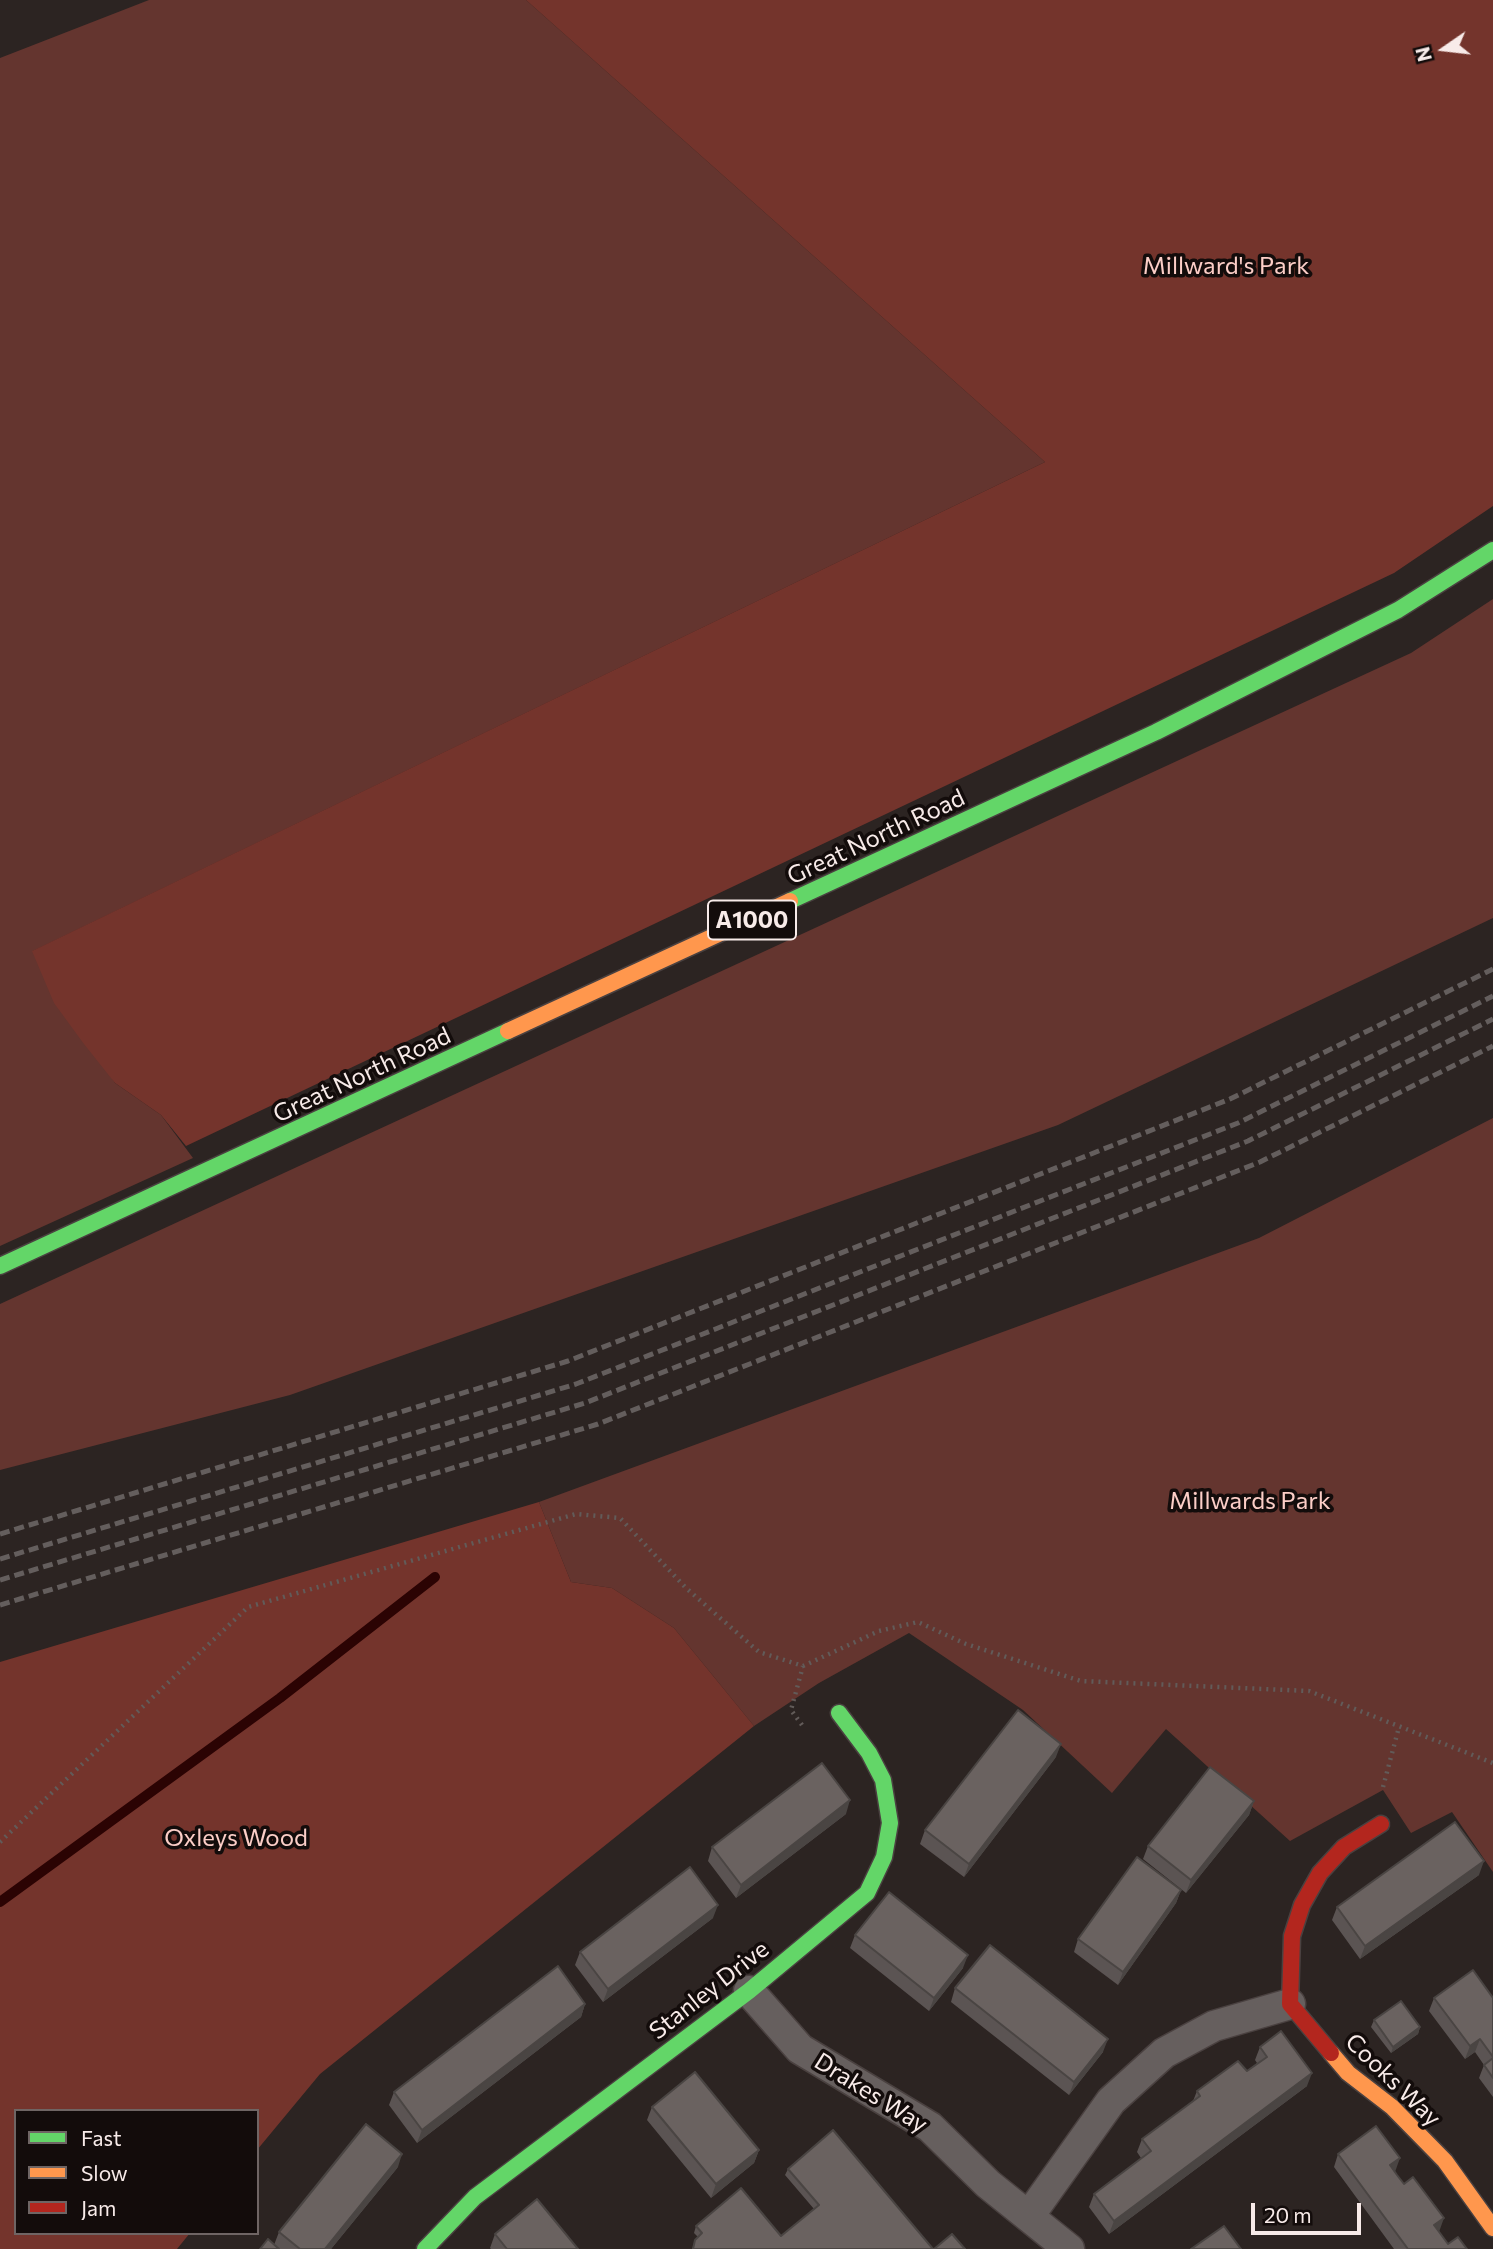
<!DOCTYPE html>
<html>
<head>
<meta charset="utf-8">
<style>
  body { margin:0 }
  #map { position:relative; width:1493px; height:2249px; overflow:hidden; background:#2c2422; font-family:Commissioner,sans-serif }
  canvas { display:block }
  .legend { position:absolute; left:14px; top:2109px; width:245px; height:126px; box-sizing:border-box; background:#130c0b; border:2px solid #6f6564; margin:0; padding:9px 12px; list-style:none; font-size:21px; color:#f8ebe9 }
  .legend li { display:flex; align-items:center; gap:14px; height:35px }
  .legend b { width:35px; border:2px solid #6f6564 }
  .north { position:absolute; left:1409px; top:14px; width:70px; height:70px; -webkit-text-stroke:5px #130c0b; paint-order:stroke; rotate:256deg; font-size:19px; font-weight:700; line-height:28px; text-align:center; color:#f8ebe9 }
  .north::after { content:''; display:block; margin:auto; width:24px; height:32px; background:#f8ebe9; clip-path:polygon(50% 0,100% 100%,50% 72%,0 100%) }
  .scale { position:absolute; left:1251px; top:2203px; width:110px; height:32px; box-sizing:border-box; border:4px solid #f8ebe9; border-top:0; padding-left:9px; font-size:21px; line-height:24px; white-space:nowrap; color:#f8ebe9; -webkit-text-stroke:5px #130c0b; paint-order:stroke }
</style>
</head>
<body>
<div id="map">
<canvas width="1493" height="2249"></canvas>
<ul class="legend">
<li><b style="height:9px;background:#63d668"></b>Fast</li>
<li><b style="height:9px;background:#ff974d"></b>Slow</li>
<li><b style="height:9px;background:#b3261e"></b>Jam</li>
</ul>
<div class="north">N</div>
<div class="scale">20 m</div>
</div>
<script>
const ctx = document.querySelector('canvas').getContext('2d');
ctx.lineJoin = 'round';
function fillPath(path, color) {
  ctx.fillStyle = color;
  ctx.fill(path, 'evenodd');
}
function shape(rows) {
  const path = new Path2D();
  for (const r of rows) {
    path.moveTo(r[0], r[1]);
    for (let i = 2; i < r.length; i += 2) path.lineTo(r[i], r[i + 1]);
  }
  return path;
}
function stroke(path, color, width, dash) {
  ctx.strokeStyle = color;
  ctx.lineWidth = width;
  ctx.lineCap = dash ? 'butt' : 'round';
  ctx.setLineDash(dash || []);
  ctx.stroke(path);
}
function label(font, color, halo, rows, align = 'center') {
  ctx.font = font + ' Commissioner,sans-serif';
  ctx.lineWidth = 7;
  ctx.setLineDash([]);
  ctx.textBaseline = 'middle';
  ctx.strokeStyle = halo;
  ctx.fillStyle = color;
  for (const [text, x, y, turn = 0] of rows) {
    ctx.save();
    ctx.translate(x, y);
    ctx.rotate((+turn || 0) * Math.PI / 180);
    ctx.textAlign = isNaN(turn) ? turn : align;
    if (halo) ctx.strokeText(text, 0, 0);
    ctx.fillText(text, 0, 0);
    ctx.restore();
  }
}
const green = shape([
  [149,0,526,0,1045,462,33,951,115,1083,161,1115,193,1158,0,1246,0,58],
  [1493,599,1493,918,1058,1125,290,1395,0,1470,0,1304,1411,653],
  [1493,1118,1493,1872,1452,1812,1411,1833,1383,1790,1290,1841,1166,1729,1112,1793,1023,1710,909,1633,819,1683,754,1726,674,1628,612,1588,571,1582,539,1502,1259,1238]
]);
const forest = shape([
  [526,0,1493,0,1493,506,1394,573,186,1146,161,1115,115,1083,84,1044,54,1003,32,951,1045,462],
  [539,1502,571,1582,612,1588,674,1628,754,1726,320,2074,257,2150,257,2111,16,2111,16,2233,190,2233,177,2249,0,2249,0,1662]
]);
const stream = shape([
  [0,1902,280,1698,435,1577]
]);
const path = shape([
  [802,1725,791,1710,803,1666],
  [1383,1787,1399,1727],
  [0,1842,248,1607,576,1514,620,1518,686,1588,759,1652,803,1666,879,1631,918,1622,966,1644,1081,1681,1309,1691,1493,1763]
]);
const street = shape([
  [749,1991,800,2049,930,2127,988,2184,1069,2249],
  [1029,2216,1111,2101,1164,2053,1214,2026,1290,2004]
]);
const fast = shape([
  [790,901,1156,732,1398,610,1493,550],
  [0,1266,508,1031],
  [425,2249,475,2197,749,1991,867,1893,884,1857,890,1823,883,1780,869,1753,839,1713]
]);
const slow = shape([
  [508,1031,790,901],
  [1331,2053,1348,2073,1392,2107,1445,2161,1493,2228]
]);
const jam = shape([
  [1331,2053,1290,2004,1292,1936,1302,1905,1320,1873,1344,1847,1381,1824]
]);
const rail = shape([
  [0,1534,568,1361,1230,1099,1493,969],
  [0,1559,576,1384,1238,1123,1493,996],
  [0,1580,585,1403,1248,1141,1493,1019],
  [0,1605,598,1424,1260,1162,1493,1046]
]);
const wall = shape([
  [1056,1757,964,1877,920,1844,925,1830],
  [1254,1801,1249,1815,1186,1893,1143,1859,1148,1846],
  [846,1814,736,1898,708,1861,712,1847],
  [1479,1875,1360,1959,1332,1920,1337,1907],
  [1181,1890,1176,1903,1118,1985,1074,1952,1078,1939],
  [713,1918,603,2002,575,1965,580,1952],
  [855,1935,963,1968,929,2011,850,1948],
  [955,1988,1103,2052,1069,2095,951,2002],
  [1434,1998,1493,1998,1493,2097,1479,2078,1484,2065,1475,2052,1465,2059,1429,2011],
  [585,2004,581,2017,417,2143,389,2105,394,2092],
  [1374,2020,1420,2027,1418,2034,1391,2053,1371,2027],
  [1260,2047,1307,2086,1109,2234,1089,2207,1094,2194,1141,2158,1137,2152,1142,2139,1193,2101,1197,2091,1247,2071,1257,2063,1255,2060],
  [652,2107,759,2150,754,2163,711,2198,647,2120],
  [1338,2154,1395,2172,1448,2244,1467,2249,1394,2249,1334,2167],
  [398,2167,331,2249,260,2249,274,2245,279,2232],
  [788,2169,933,2249,692,2249,695,2240,698,2237,694,2233,696,2226,781,2236,814,2209,785,2175],
  [495,2234,578,2249,491,2249,490,2248]
]);
const shadedWall = shape([
  [1061,1744,1056,1757,964,1877,969,1864],
  [850,1800,846,1814,736,1898,741,1885],
  [1254,1801,1249,1815,1186,1893,1191,1880],
  [1484,1861,1479,1875,1360,1959,1365,1946],
  [1181,1890,1176,1903,1118,1985,1123,1972],
  [718,1905,713,1918,603,2002,608,1989],
  [968,1955,963,1968,929,2011,934,1998],
  [585,2004,581,2017,417,2143,422,2130],
  [1420,2027,1418,2034,1391,2053,1393,2047],
  [1108,2039,1103,2052,1069,2095,1074,2082],
  [1480,2039,1475,2052,1465,2059,1470,2046],
  [1312,2073,1307,2086,1109,2234,1114,2221],
  [759,2150,754,2163,711,2198,716,2184],
  [402,2154,398,2167,331,2249,325,2249],
  [1400,2158,1395,2172,1390,2165],
  [1444,2218,1439,2232,1434,2225]
]);
const building = shape([
  [1018,1710,1061,1744,969,1864,925,1830,1018,1710],
  [822,1763,850,1800,741,1885,712,1847,822,1763],
  [1210,1767,1254,1801,1191,1880,1148,1846,1210,1767],
  [1455,1822,1484,1861,1365,1946,1337,1907,1455,1822],
  [1137,1857,1181,1890,1123,1972,1078,1939,1137,1857],
  [690,1867,718,1905,608,1989,580,1952,690,1867],
  [889,1892,968,1955,934,1998,855,1935,889,1892],
  [990,1945,1108,2039,1074,2082,955,1988,990,1945],
  [558,1966,585,2004,422,2130,394,2092,558,1966],
  [1473,1970,1493,1998,1493,2057,1480,2039,1470,2046,1434,1998,1473,1970],
  [1401,2001,1420,2027,1393,2047,1374,2020,1401,2001],
  [1281,2031,1312,2073,1114,2221,1094,2194,1151,2151,1142,2139,1200,2096,1197,2091,1238,2061,1247,2071,1267,2057,1260,2047,1281,2031],
  [1493,2058,1493,2078,1484,2065,1493,2058],
  [695,2072,759,2150,716,2184,652,2107,695,2072],
  [366,2124,402,2154,325,2249,300,2249,279,2232,366,2124],
  [1376,2126,1400,2158,1390,2165,1397,2175,1404,2184,1413,2177,1444,2218,1434,2225,1448,2244,1458,2237,1467,2249,1408,2249,1338,2154,1376,2126],
  [833,2130,933,2249,693,2249,695,2240,702,2233,696,2226,741,2188,781,2236,819,2205,788,2169,833,2130],
  [537,2199,578,2249,507,2249,495,2234,537,2199],
  [1224,2226,1241,2249,1191,2249,1224,2226],
  [952,2234,965,2249,934,2249,952,2234],
  [268,2239,279,2249,260,2249,268,2239]
]);
const shields = [
  [752,920,88]
];
const shieldNames = [
  ["A1000",752,920]
];
const parkNames = [
  ["Millward's Park",1226,266],
  ["Millwards Park",1250,1501],
  ["Oxleys Wood",236,1838]
];
const streetNames = [
  ["Great North Road",876,837,-25],
  ["Great North Road",362,1075,-25],
  ["Stanley Drive",709,1990,-38],
  ["Cooks Way",1393,2080,44],
  ["Drakes Way",871,2093,32]
];
fillPath(green, '#64352f');
fillPath(forest, '#74342c');
stroke(stream, '#2b0303', 10);
stroke(street, '#4a4140', 33);
stroke(fast, '#4a4140', 19);
stroke(slow, '#4a4140', 19);
stroke(jam, '#4a4140', 19);
stroke(path, '#625b59', 4.5, [2, 5]);
stroke(street, '#665f5e', 30);
stroke(fast, '#63d668', 16);
stroke(slow, '#ff974d', 16);
stroke(jam, '#b3261e', 16);
stroke(rail, '#645e5d', 5, [10, 5]);
fillPath(wall, '#5b5453');
fillPath(shadedWall, '#4a4543');
fillPath(building, '#6a6260');
stroke(building, '#4a4543', 2);
for (const [x, y, w] of shields) {
  const box = new Path2D();
  box.roundRect(x - w / 2, y - 19.5, w, 39, 5);
  ctx.fillStyle = '#130c0b';
  ctx.fill(box);
  stroke(box, '#f8ebe9', 2);
}
label('bold 23px', '#f8ebe9', null, shieldNames);
label('24px', '#fccec7', '#130c0b', parkNames);
label('24px', '#f8ebe9', '#130c0b', streetNames);
</script>
</body>
</html>
